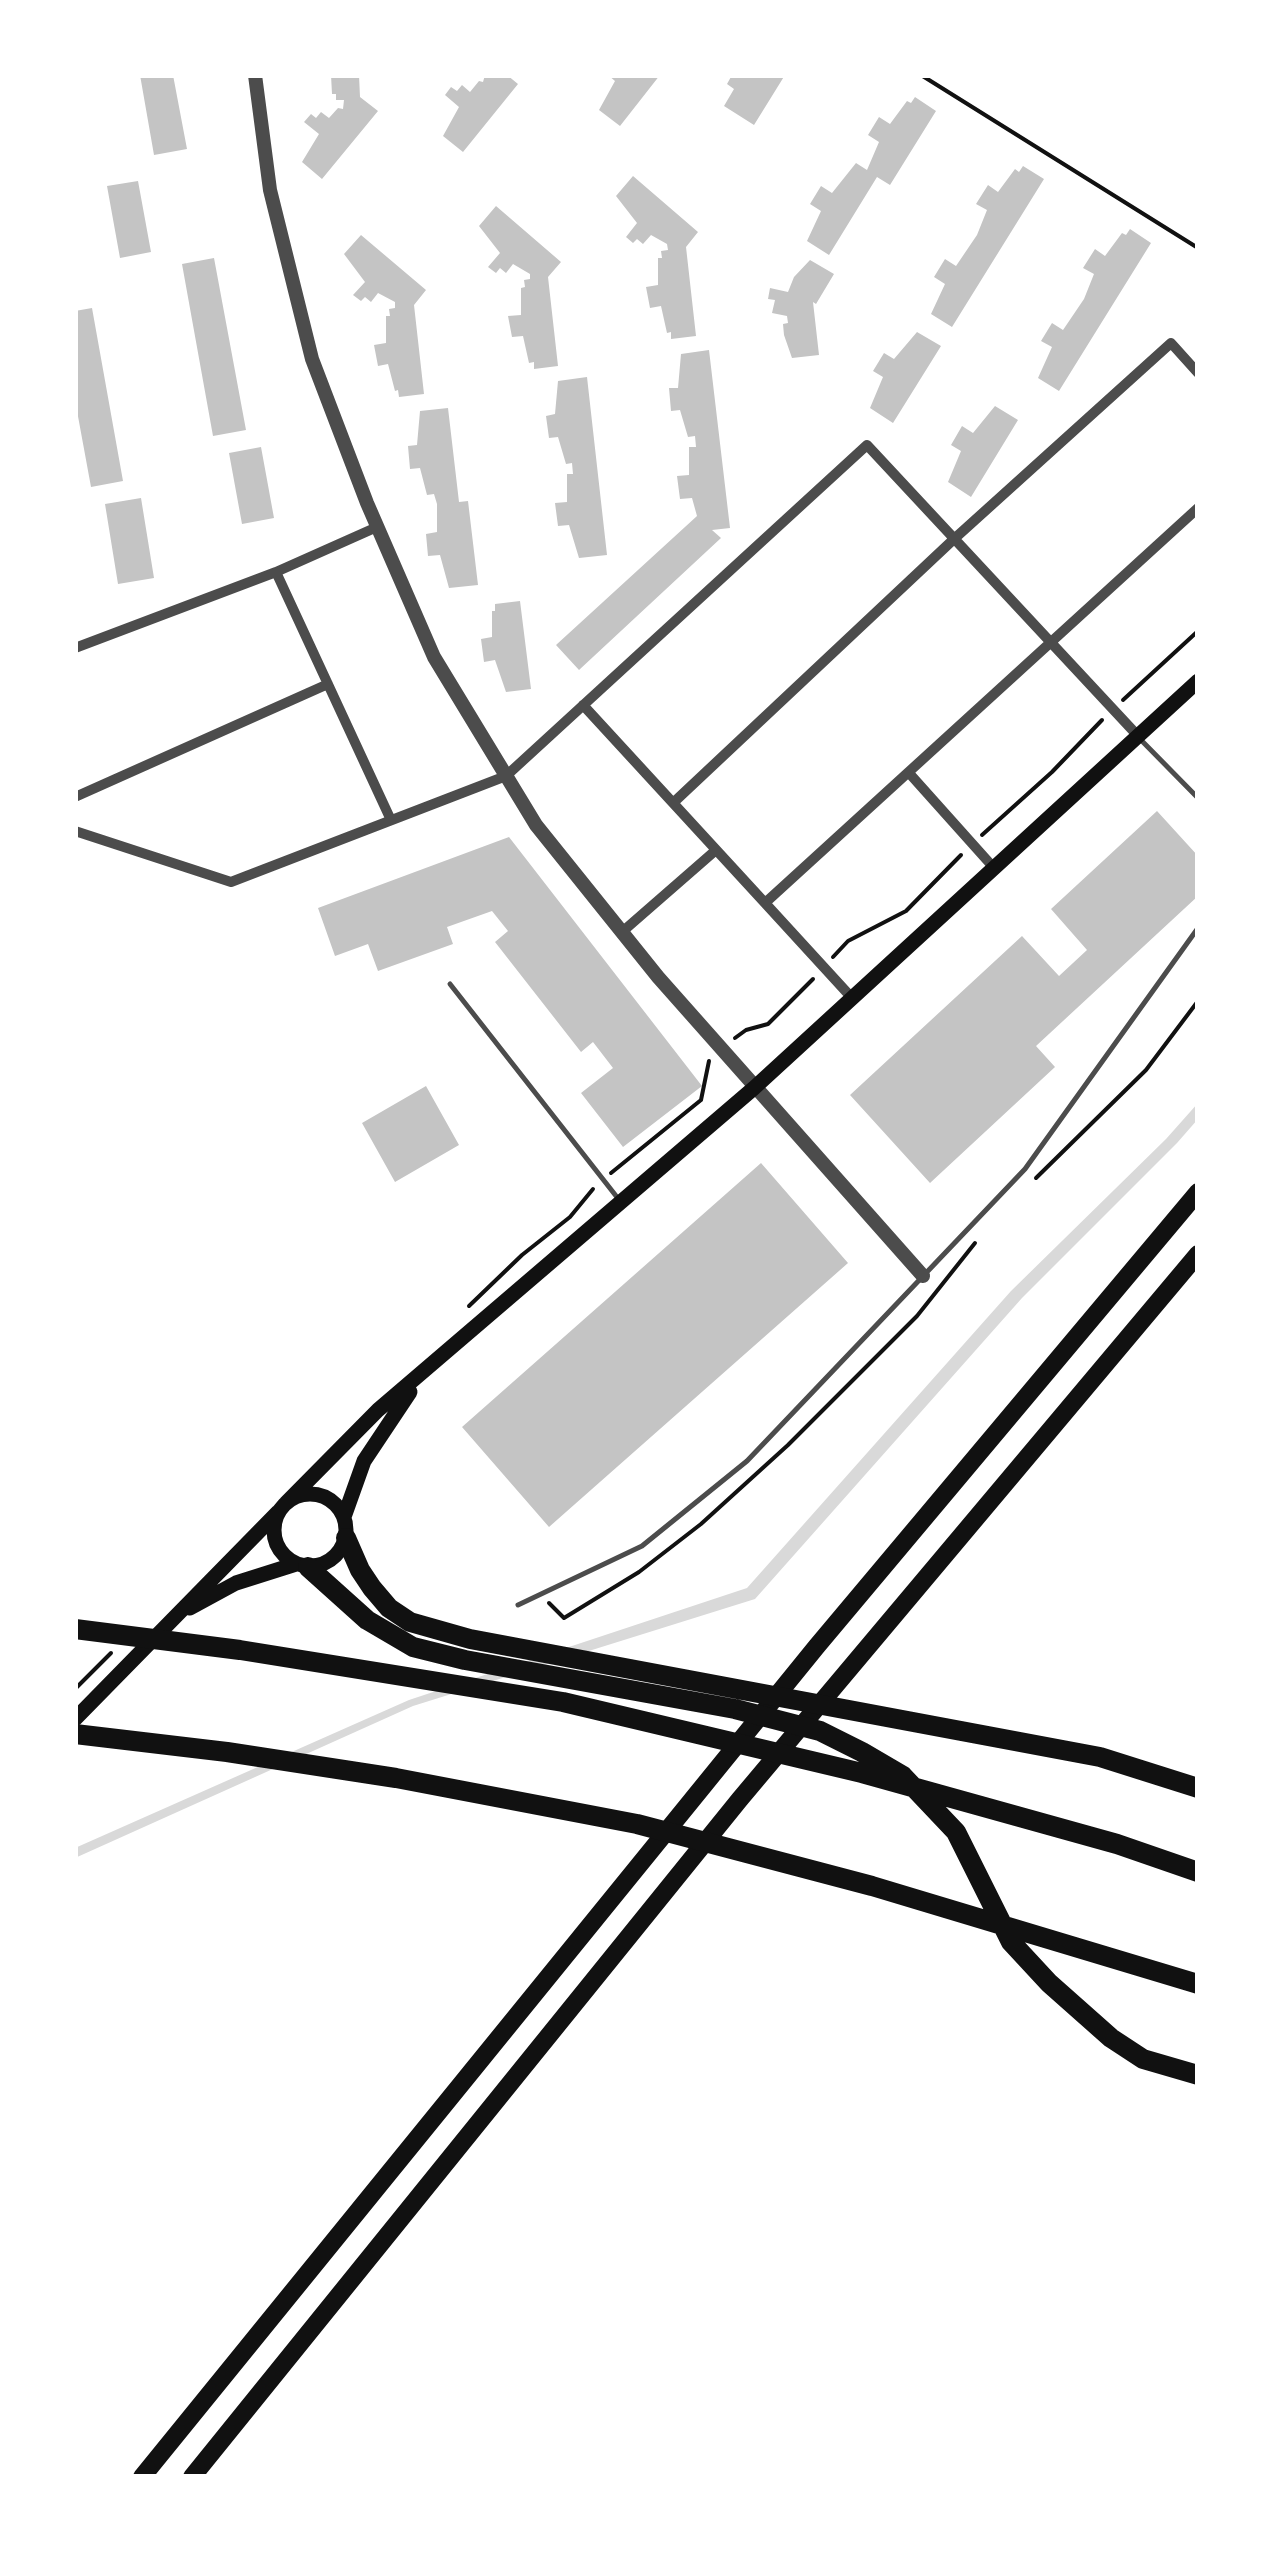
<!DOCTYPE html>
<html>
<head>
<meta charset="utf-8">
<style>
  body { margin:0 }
  #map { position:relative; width:1273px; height:2552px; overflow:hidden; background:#fff; font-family:Jost,sans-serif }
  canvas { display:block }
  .frame { position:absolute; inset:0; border:78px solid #fff; pointer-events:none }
</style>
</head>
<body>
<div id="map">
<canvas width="1273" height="2552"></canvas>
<div class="frame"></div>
</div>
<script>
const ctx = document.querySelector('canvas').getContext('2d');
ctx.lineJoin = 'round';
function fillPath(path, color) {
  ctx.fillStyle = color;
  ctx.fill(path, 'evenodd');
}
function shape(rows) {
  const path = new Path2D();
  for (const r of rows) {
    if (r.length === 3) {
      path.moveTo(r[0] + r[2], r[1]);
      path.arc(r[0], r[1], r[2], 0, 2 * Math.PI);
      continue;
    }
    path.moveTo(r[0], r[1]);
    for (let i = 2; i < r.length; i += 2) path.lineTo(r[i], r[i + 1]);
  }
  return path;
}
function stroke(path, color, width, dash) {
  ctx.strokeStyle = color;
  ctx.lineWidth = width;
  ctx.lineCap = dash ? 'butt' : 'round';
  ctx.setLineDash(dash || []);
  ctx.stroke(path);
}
const water = shape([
  [1198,1103,1198,1119,1177,1143,1022,1298,755,1599,413,1706,75,1858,75,1848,409,1700,747,1588,1011,1291,1166,1139]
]);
const building = shape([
  [140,75,173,75,187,149,154,155],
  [331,75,359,75,360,97,378,111,322,179,302,162,319,134,304,122,311,114,316,118,321,112,329,118,338,108,343,109,344,100,336,100,336,94,332,94],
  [485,75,507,75,518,84,463,152,443,136,459,107,445,95,451,87,457,91,462,85,470,92,479,81,483,82],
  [608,75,660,75,620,126,599,110,615,81],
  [732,75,785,75,754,125,724,106,734,89,727,84],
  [915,97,936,111,890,185,877,177,829,255,807,241,821,211,810,204,821,186,832,193,856,163,867,170,879,142,868,135,879,117,890,124,907,101,911,103],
  [1023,166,1044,179,952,327,931,314,945,284,934,277,945,259,956,266,977,235,987,210,976,204,988,185,998,192,1015,169,1019,172],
  [633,176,698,232,686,247,696,336,671,339,671,332,667,333,661,306,650,308,646,287,658,285,658,258,662,258,661,251,668,250,667,244,651,235,643,244,637,239,633,243,626,237,637,223,616,196],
  [138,181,151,252,120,258,107,186],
  [496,206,561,262,548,277,558,366,534,369,534,362,529,363,523,336,512,337,508,316,521,315,521,288,525,287,524,280,530,279,530,274,513,264,506,273,500,268,496,273,488,267,500,253,479,226],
  [1130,229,1151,243,1059,391,1038,378,1052,347,1041,341,1052,323,1063,330,1084,299,1094,274,1083,268,1095,249,1105,256,1122,233,1126,235],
  [361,235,426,290,414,305,424,394,399,397,398,390,395,391,388,364,378,366,374,345,386,343,386,316,390,316,389,309,395,308,395,302,378,293,371,302,365,297,361,301,353,295,365,282,344,254],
  [214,258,246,430,213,436,182,264],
  [810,260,834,274,816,304,813,302,819,355,792,358,784,335,783,324,788,323,787,316,772,313,775,300,768,299,770,288,788,292,794,277],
  [92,308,123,481,91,487,75,400,75,311],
  [917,332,941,346,893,423,870,408,883,377,873,371,884,353,894,359],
  [709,350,730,528,712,530,721,538,579,670,556,645,697,516,692,498,680,499,677,476,689,475,689,447,696,447,695,436,688,437,680,410,671,411,669,388,678,388,681,354],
  [587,377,607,555,579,558,569,525,558,526,555,503,567,502,567,474,573,474,572,463,566,464,558,437,549,438,546,416,555,414,558,381],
  [995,406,1018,420,971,497,948,482,961,451,951,445,962,426,973,433],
  [448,408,459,502,468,501,478,585,449,588,440,555,428,556,426,534,437,532,437,504,434,494,427,495,420,468,410,469,408,446,417,445,420,411],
  [261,447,274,518,242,524,229,453],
  [141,498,154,578,118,584,105,504],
  [520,601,531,689,506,692,495,660,484,662,481,639,492,637,492,611,495,611,495,604],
  [1157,811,1198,856,1198,896,1036,1046,1055,1067,930,1183,850,1095,1022,936,1059,976,1087,950,1051,909],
  [509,837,702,1086,623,1147,581,1093,613,1068,593,1042,581,1052,495,942,508,931,492,911,447,927,453,944,378,971,368,944,335,956,318,908],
  [426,1086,459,1145,395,1182,362,1123],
  [761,1163,848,1263,549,1527,462,1427]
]);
const path = shape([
  [921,75,1198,248],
  [1123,700,1198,631],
  [982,835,1052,772,1102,720],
  [833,957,848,941,906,911,961,855],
  [735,1038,746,1030,768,1024,813,979],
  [611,1173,701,1100,709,1061],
  [1036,1178,1146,1070,1198,1001],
  [469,1306,522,1255,570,1217,593,1189],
  [549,1603,564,1618,639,1572,701,1524,788,1445,917,1316,975,1243],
  [75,1689,111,1653]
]);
const service = shape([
  [1140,739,1198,798],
  [450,984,620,1201],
  [518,1605,642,1546,747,1461,1025,1169,1198,928]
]);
const minor = shape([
  [276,572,377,527],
  [75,648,276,572,390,818],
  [583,705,765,903,1198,508],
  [909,773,994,868],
  [75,797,328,684],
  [673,803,954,539,1171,343,1198,373],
  [75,831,231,882,506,776,867,445,1138,736],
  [765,903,852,998],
  [622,932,716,850]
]);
const tertiary = shape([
  [255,75,270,190,312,359,367,503,434,657,536,825,658,977,923,1276]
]);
const secondary = shape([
  [310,1530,36],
  [286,1503,378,1410,754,1088,1198,681],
  [344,1517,364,1461,410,1392],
  [190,1608,236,1583,296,1564],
  [75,1719,278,1512]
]);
const trunk = shape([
  [142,2477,817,1646,1198,1192],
  [192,2477,740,1799,1198,1254]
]);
const motorway = shape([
  [346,1538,360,1570,372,1588,389,1608,410,1622,470,1639,1100,1757,1198,1788],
  [308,1567,367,1620,413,1647,465,1660,735,1709,820,1731,862,1752,903,1776,956,1832,1011,1942,1049,1983,1111,2038,1143,2059,1198,2075],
  [75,1629,240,1650,563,1702,862,1773,1117,1844,1198,1872],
  [75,1734,227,1752,396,1778,637,1824,872,1886,1198,1984]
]);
fillPath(water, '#d9d9d9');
fillPath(building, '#c4c4c4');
stroke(path, '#111', 4);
stroke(service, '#4c4c4c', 5);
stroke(minor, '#4c4c4c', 10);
stroke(tertiary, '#4c4c4c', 14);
stroke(secondary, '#111', 15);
stroke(trunk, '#111', 18);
stroke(motorway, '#111', 20);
</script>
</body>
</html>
